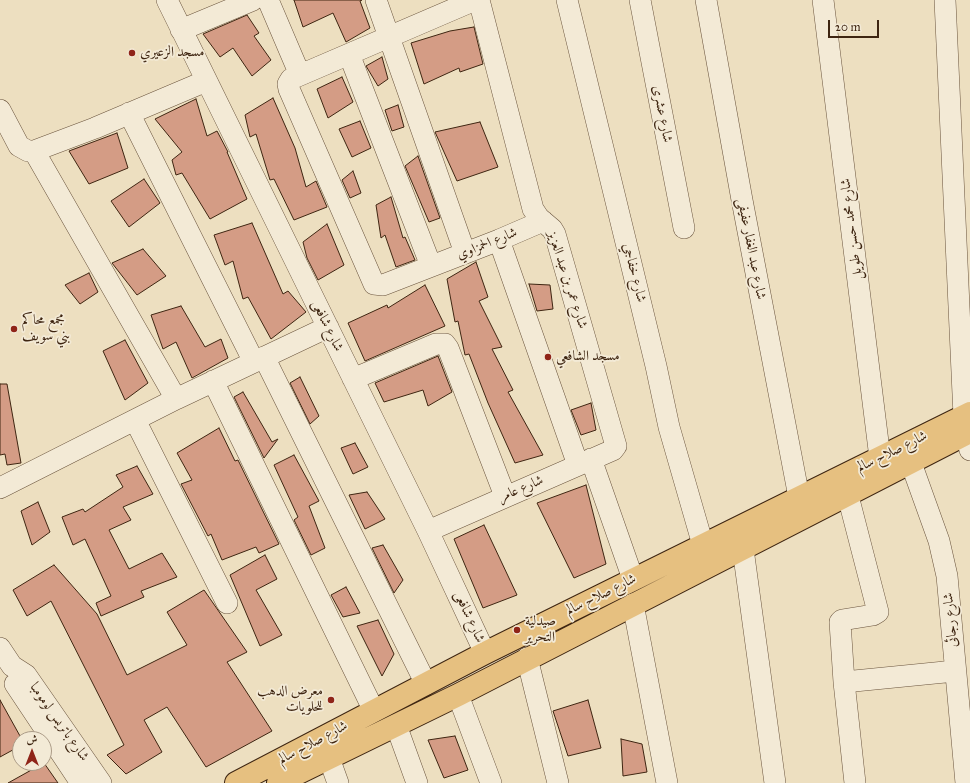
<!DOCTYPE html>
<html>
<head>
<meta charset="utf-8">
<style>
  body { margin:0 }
  #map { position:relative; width:970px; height:783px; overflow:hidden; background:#eddfc0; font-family:"IM FELL Great Primer",Amiri,serif }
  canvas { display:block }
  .north { position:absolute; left:12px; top:731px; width:40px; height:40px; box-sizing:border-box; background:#f3ead6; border:1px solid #ab9b87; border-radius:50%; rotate:0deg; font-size:11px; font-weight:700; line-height:16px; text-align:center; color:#3e2511 }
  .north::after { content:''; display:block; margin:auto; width:14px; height:18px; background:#8f2418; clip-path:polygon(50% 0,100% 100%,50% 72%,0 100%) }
  .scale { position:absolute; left:828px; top:20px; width:51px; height:18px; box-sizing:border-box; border:2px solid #3e2511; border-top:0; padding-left:5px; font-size:12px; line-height:14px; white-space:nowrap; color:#3e2511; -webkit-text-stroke:3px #f3ead6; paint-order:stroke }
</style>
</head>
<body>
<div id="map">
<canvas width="970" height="783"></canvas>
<div class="north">ش</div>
<div class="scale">20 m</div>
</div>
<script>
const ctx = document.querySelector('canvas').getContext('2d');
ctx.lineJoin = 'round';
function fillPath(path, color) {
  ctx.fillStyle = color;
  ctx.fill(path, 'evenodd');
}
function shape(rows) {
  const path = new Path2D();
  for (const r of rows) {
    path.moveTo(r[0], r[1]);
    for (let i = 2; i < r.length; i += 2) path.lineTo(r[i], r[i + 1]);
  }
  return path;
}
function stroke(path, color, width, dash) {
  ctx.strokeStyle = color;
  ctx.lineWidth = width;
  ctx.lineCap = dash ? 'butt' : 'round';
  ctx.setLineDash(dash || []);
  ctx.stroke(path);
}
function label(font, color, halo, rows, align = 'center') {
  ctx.font = font + ' "IM FELL Great Primer",Amiri,serif';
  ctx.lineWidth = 3.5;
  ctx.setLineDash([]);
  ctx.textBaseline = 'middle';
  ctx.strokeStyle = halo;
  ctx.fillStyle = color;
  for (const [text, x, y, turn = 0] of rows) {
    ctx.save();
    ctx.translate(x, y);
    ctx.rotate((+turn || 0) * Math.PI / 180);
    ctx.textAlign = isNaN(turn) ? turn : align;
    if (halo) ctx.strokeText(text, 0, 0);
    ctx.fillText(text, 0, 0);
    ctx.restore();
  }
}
const building = shape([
  [294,0,362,0,360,1,370,28,346,42,333,13,303,27,294,0],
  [247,15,259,33,254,36,271,60,252,76,233,48,220,57,203,34,247,15],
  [474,27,483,64,460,72,459,68,424,84,411,43,450,31,474,27],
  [382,57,388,79,378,86,366,66,382,57],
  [342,77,353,102,328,118,317,89,342,77],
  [273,98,295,148,306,187,316,181,327,207,294,220,274,179,270,180,256,134,250,137,245,115,273,98],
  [196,99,207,136,217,131,228,152,227,152,247,199,210,219,182,173,176,175,172,160,182,152,155,119,196,99],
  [398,105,404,127,392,131,385,110,398,105],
  [360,121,371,148,352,157,339,129,360,121],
  [480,122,498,167,457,181,435,132,480,122],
  [117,133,128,168,89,184,69,151,117,133],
  [418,156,440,218,429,222,405,166,418,156],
  [353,171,361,193,350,198,342,180,353,171],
  [144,179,160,203,129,227,111,201,144,179],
  [391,197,403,238,405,237,415,260,396,267,385,235,381,238,376,205,391,197],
  [252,223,283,294,288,291,306,312,271,339,248,297,243,299,233,261,225,265,214,235,252,223],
  [327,224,344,265,318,280,307,258,303,242,327,224],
  [143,249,166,276,137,295,112,263,143,249],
  [476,262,488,297,479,301,502,347,492,349,513,390,508,392,543,455,515,463,488,403,469,354,465,355,458,321,455,322,447,279,476,262],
  [89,273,98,292,80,304,65,285,89,273],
  [529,284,550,285,553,309,537,311,529,284],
  [425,285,445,326,365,361,348,323,387,305,388,308,425,285],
  [181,306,205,347,221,339,228,358,192,378,176,342,163,349,151,315,181,306],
  [125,340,148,383,125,400,103,351,125,340],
  [438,356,452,392,428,406,423,390,384,402,375,383,438,356],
  [300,377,319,416,310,424,290,383,300,377],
  [0,384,7,384,21,463,7,465,5,454,0,455,0,384],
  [243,392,272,442,278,439,264,458,234,397,243,392],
  [591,403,596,430,581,435,571,410,591,403],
  [219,428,235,461,238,460,279,544,259,553,256,547,222,560,211,534,208,536,181,484,192,480,177,453,219,428],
  [355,443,368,467,353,474,341,448,355,443],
  [294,455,319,501,309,506,325,548,311,555,294,520,298,517,274,465,294,455],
  [137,466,153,494,123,507,131,520,109,530,129,569,162,553,177,577,141,591,144,597,101,616,96,603,111,596,85,539,73,545,62,517,83,509,85,512,123,487,116,475,137,466],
  [586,485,606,564,574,578,537,503,586,485],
  [367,492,385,519,365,529,349,495,367,492],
  [38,502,50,532,32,545,21,511,38,502],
  [484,525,517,595,483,608,454,539,484,525],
  [383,545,403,580,394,593,372,548,383,545],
  [265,555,277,579,256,590,282,635,260,646,230,575,265,555],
  [54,565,97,614,127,675,187,645,167,612,204,590,247,652,227,662,272,731,206,767,167,707,144,720,162,752,126,774,107,755,124,745,51,601,27,616,13,590,54,565],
  [346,587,360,613,343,617,331,595,346,587],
  [378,620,394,654,382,676,357,626,378,620],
  [0,700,20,736,20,746,0,757,0,700],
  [588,700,601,748,568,756,553,711,588,700],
  [455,736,468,770,444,778,428,740,455,736],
  [621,739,642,744,647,772,623,776,621,739],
  [44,763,58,783,8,783,44,763]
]);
const minor = shape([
  [167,0,428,531,485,653],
  [268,0,300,75],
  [376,0,465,253],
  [475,0,291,79,288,84,289,89,374,284,383,285,499,240,543,221],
  [567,0,656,366,669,427,703,545],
  [640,0,684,228],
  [706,0,742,200,799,497],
  [823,0,880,458],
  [945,0,964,416],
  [181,30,253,0],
  [349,54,431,266],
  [0,110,19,146,28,151,34,151],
  [129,113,254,362],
  [499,240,578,465],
  [264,357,426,684],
  [353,379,436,344,445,344,448,348,505,496],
  [213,381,374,711],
  [176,399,34,151,95,128,206,81],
  [135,420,227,603],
  [966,435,970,450],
  [591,459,633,579],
  [911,463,939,541,947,576,966,783],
  [0,488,176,399,328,327],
  [428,531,613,450,616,446,555,234,552,229,539,218,533,209,479,0],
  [743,549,775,783],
  [633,604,667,783],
  [0,648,12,666,26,675,101,783],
  [527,658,558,783],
  [844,682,840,622,842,620,873,615,878,612,848,496],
  [15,684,81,783],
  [458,695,491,783],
  [396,725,417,783],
  [329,758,338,783],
  [855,783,844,682,955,671]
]);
const major = shape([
  [236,783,485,653,970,413],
  [278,783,458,695,970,432]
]);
const markers = [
  [132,53,4,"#8f2418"],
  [14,329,4,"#8f2418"],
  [548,357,4,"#8f2418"],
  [517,630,4,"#8f2418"],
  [331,700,4,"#8f2418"]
];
const poiNames = [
  ["مسجد الزعيري",140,53],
  ["مجمع محاكم",22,321],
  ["بني سويف",22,337],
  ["مسجد الشافعي",556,357],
  ["صيدلية",525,622],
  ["التحرير",525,638],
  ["معرض الدهب",323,692,"right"],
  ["للحلويات",323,708,"right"]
];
const streetNames = [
  ["شارع عشرى",662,114,79],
  ["شارع محمد حسن طويل",852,229,-97],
  ["شارع الحمزاوي",487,244,-22],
  ["شارع عبد الغفار عفيفى",751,249,79],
  ["شارع خفاجي",634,273,76],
  ["شارع عمر بن عبد العزيز",567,280,72],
  ["شارع شافعى",327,326,64],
  ["شارع صلاح سالم",892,452,-26],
  ["شارع عامر",521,489,-23],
  ["شارع صلاح سالم",601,595,-26],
  ["شارع شافعى",469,617,65],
  ["شارع رجائى",951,620,-95],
  ["شارع باتريس لومومبا",59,722,55],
  ["شارع صلاح سالم",313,743,-28]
];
fillPath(building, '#d49c85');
stroke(building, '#3e2511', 1);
stroke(minor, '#6a543d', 22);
stroke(major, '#3e2511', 24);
stroke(minor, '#f3ead6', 21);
stroke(major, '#e6c080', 22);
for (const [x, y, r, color] of markers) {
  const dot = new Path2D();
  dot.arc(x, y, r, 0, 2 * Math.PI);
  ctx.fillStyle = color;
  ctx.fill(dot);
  stroke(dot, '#f3ead6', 1.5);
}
label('14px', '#3e2511', '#f3ead6', poiNames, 'left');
label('14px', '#3e2511', '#f3ead6', streetNames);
</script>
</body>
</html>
